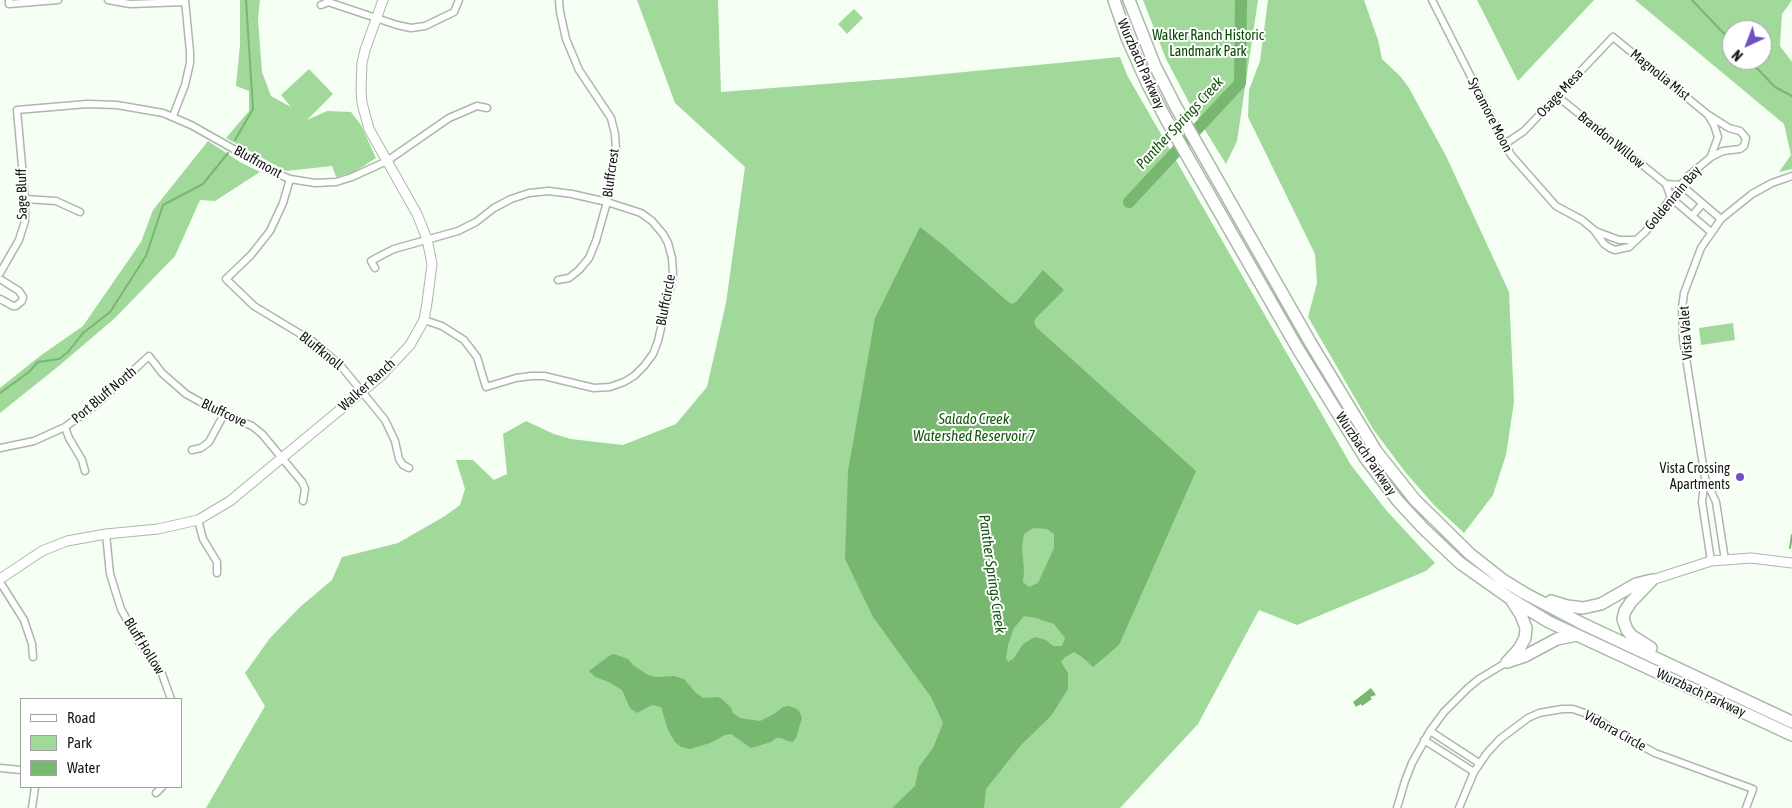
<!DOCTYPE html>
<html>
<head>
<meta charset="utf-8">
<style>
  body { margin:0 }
  #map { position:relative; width:1792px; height:808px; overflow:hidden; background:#f5fff4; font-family:"Asap Condensed",sans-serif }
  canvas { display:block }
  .legend { position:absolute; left:20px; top:698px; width:162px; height:90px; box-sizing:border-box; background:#fff; border:1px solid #a1a3a1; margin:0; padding:6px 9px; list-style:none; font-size:15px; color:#141913 }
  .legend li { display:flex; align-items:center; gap:10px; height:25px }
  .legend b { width:25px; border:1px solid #a1a3a1 }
  .north { position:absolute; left:1722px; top:20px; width:50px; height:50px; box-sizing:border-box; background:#fff; border:1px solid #a1a3a1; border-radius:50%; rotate:223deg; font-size:14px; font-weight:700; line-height:20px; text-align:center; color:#141913 }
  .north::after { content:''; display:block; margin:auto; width:18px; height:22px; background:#704ec7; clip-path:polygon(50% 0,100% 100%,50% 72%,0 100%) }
</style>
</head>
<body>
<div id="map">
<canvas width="1792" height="808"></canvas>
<ul class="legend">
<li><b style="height:6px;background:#fff"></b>Road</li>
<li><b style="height:14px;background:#a1d99a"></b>Park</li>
<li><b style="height:14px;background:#78b770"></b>Water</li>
</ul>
<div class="north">N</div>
</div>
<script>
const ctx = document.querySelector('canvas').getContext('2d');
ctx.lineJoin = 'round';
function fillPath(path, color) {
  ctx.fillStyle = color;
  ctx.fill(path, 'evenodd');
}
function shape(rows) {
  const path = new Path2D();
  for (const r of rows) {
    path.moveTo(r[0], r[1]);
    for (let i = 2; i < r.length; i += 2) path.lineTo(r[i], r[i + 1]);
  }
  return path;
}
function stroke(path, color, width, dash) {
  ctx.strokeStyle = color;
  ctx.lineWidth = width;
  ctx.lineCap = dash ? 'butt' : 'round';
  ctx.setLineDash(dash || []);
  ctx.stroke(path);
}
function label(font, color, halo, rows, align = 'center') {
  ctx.font = font + ' "Asap Condensed",sans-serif';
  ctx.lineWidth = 4;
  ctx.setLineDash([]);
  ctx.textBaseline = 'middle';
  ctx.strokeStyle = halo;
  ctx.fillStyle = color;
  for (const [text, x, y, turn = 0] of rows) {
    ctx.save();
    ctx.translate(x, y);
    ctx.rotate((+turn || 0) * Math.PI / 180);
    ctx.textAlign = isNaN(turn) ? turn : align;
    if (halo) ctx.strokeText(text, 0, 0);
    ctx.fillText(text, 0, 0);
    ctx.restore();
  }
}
const green = shape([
  [240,0,260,0,258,19,262,72,271,96,291,107,281,95,309,69,333,94,307,120,327,111,351,112,361,125,376,158,354,172,336,177,332,166,286,171,226,138,249,111,249,91,236,86,240,45],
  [637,0,718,0,721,92,902,78,1120,57,1127,75,1351,465,1386,510,1435,563,1426,571,1297,625,1259,610,1198,724,1120,808,206,808,265,706,245,673,270,638,300,607,332,580,342,557,398,543,445,516,460,505,465,489,456,460,473,460,494,480,507,474,503,434,526,421,554,434,571,439,623,445,676,424,707,387,726,303,745,167,675,103],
  [1143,0,1258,0,1237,141,1226,164,1194,112,1166,59],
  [1268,0,1364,0,1378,40,1382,59,1401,77,1409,88,1446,156,1509,292,1514,402,1506,455,1493,495,1464,533,1434,505,1406,473,1373,429,1308,317,1317,283,1315,254,1248,117,1249,90,1260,61],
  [1477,0,1594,0,1518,81],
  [1635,0,1792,0,1782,14,1780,46,1792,62,1792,169,1779,172,1791,155,1784,124],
  [1732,30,1762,30,1762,60,1732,60],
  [854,9,863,18,847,34,838,24],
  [208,141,240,162,260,172,215,201,200,200,175,256,115,318,60,365,0,413,0,388,40,356,83,326,141,242,153,210],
  [1733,323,1735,340,1701,345,1699,328]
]);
const water = shape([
  [920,227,943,245,1007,301,1012,304,1017,301,1043,270,1064,290,1036,318,1034,322,1036,327,1196,471,1119,645,1093,667,1082,657,1074,652,1065,657,1061,662,1068,673,1068,689,1051,716,1021,745,986,789,984,808,892,808,915,786,919,767,933,748,943,723,931,697,873,617,845,559,848,471,875,318],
  [1033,528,1047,529,1054,534,1054,548,1038,583,1029,587,1023,582,1024,571,1022,547,1024,534],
  [1024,616,1036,618,1054,624,1065,638,1062,646,1053,646,1046,640,1035,637,1023,644,1014,658,1008,662,1006,658,1008,645,1014,628],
  [614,654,628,659,633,665,648,675,657,677,674,676,684,679,695,692,703,698,718,697,722,699,731,708,733,713,740,718,760,721,774,714,783,707,788,706,795,708,799,711,802,718,796,738,793,742,788,741,781,738,776,738,771,742,751,748,731,734,725,735,710,743,690,749,681,747,675,742,668,730,661,707,652,705,637,713,630,708,622,690,609,682,595,677,589,671,609,656],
  [1371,688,1376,695,1370,697,1372,699,1362,706,1361,704,1356,707,1353,702]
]);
const stream = shape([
  [1692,0,1732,42],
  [1749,60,1775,87,1792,96],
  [235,140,253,109,246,0],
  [0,393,29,372,38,362,59,359,68,352,83,333,110,312,146,256,163,205,203,184,228,153],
  [1790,548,1792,535]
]);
const river = shape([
  [1129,202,1240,83,1241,0]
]);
const street = shape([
  [9,0,9,4,58,0],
  [108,0,130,4,185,2],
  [1432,0,1505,144,1511,155,1556,206,1582,220,1594,230,1604,244,1610,248,1615,250,1629,247,1646,231,1687,177,1711,157,1723,151,1740,149,1744,146,1746,138,1740,131,1729,128,1707,114,1613,37,1524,131,1505,144],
  [321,5,328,2,397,25,411,28,425,26,454,12,459,0],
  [1557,96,1666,184,1671,198,1711,232],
  [1708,115,1714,125,1718,137,1711,156],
  [173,116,185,85,190,63,190,52,185,0],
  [290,179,283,203,270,231,251,255,226,279,254,306,312,341,341,366,385,420,395,441,399,459,403,465,409,468],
  [1666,184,1681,185,1721,219],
  [25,199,56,201,80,212],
  [1692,216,1702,204],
  [1595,231,1619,240,1635,240],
  [375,268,371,261,382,255,394,249,458,231,476,222,494,208,511,199,529,193,549,191,572,194,607,202,641,213,652,221,663,234,668,243,672,258,673,274,671,285,658,341,653,354,644,366,634,376,624,382,610,387,594,388,544,376,531,376,516,378,486,387,477,357,464,340,442,326,424,320],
  [0,273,19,240,25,221,25,199,17,110,87,104,117,105,163,113,191,125,278,174,290,179,315,183,336,182,352,177,387,161,449,118,477,106,487,108],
  [0,279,19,291,23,297,22,301,16,306,13,306,0,299],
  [558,280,569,278,579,270,589,258,596,241,607,202,616,150,615,134,611,118,579,70,566,39,560,12,559,0],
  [65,427,69,438,82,460,85,471],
  [0,448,34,441,65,427,98,403,149,356,162,373,186,394,213,409,252,426,262,434,302,482,305,489,303,501],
  [192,450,201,448,209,442,224,414],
  [1705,479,1702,502,1711,561],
  [198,520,203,539,217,562,217,573],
  [106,534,110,574,121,609,139,642,162,674,171,699],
  [1725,560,1716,502,1705,478,1683,339,1682,308,1684,293,1701,248,1721,219,1752,194,1772,183,1792,176],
  [0,582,24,620,32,644,33,657],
  [1430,731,1479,763],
  [1424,740,1474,772],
  [0,768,21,770],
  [156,793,162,787],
  [32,808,35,787],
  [1397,808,1405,781,1412,763,1430,731,1444,712,1468,688,1479,679,1507,662],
  [1459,808,1474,772,1487,753,1500,739,1528,718,1539,713,1562,709,1573,709,1593,716,1618,733,1655,753,1753,789,1746,808]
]);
const secondary = shape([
  [0,579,42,551,67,541,106,534,158,529,198,520,230,501,283,457,382,375,410,345,424,320,427,303,432,264,427,239,417,214,369,129,362,103,361,90,362,63,365,50,383,0],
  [1652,580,1711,561,1751,558,1792,563]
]);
const highway = shape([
  [1114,0,1127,38,1148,85,1166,119,1298,349,1366,459,1398,501,1423,528,1460,563,1511,599,1549,622,1792,735],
  [1129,0,1155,66,1176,107,1310,342,1376,451,1415,500,1470,554,1503,580,1524,593,1581,623,1792,722],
  [1551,601,1567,606,1583,608,1601,604,1636,584,1652,580],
  [1651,648,1632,636,1627,630,1623,619,1625,611,1631,602,1652,580],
  [1508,661,1519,649,1525,638,1526,628,1521,615,1512,601],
  [1507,662,1525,656,1557,639,1577,635]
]);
const markers = [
  [1740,477,5,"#704ec7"]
];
const parkNames = [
  ["Walker Ranch Historic",1208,36],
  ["Landmark Park",1208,52]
];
const streetNames = [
  ["Wurzbach Parkway",1141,64,66],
  ["Magnolia Mist",1660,75,39],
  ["Osage Mesa",1560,93,-47],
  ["Sycamore Moon",1490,115,63],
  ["Brandon Willow",1611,140,39],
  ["Bluffmont",258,162,29],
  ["Bluffcrest",611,173,-82],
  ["Sage Bluff",22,194,-91],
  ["Goldenrain Bay",1673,198,-50],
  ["Bluffcircle",666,300,-79],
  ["Vista Valet",1686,333,-94],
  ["Bluffknoll",321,351,39],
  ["Walker Ranch",367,385,-42],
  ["Port Bluff North",104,395,-40],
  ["Bluffcove",224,413,25],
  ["Wurzbach Parkway",1366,454,56],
  ["Bluff Hollow",144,646,58],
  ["Wurzbach Parkway",1701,693,25],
  ["Vidorra Circle",1615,731,29]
];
const poiNames = [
  ["Vista Crossing",1730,469],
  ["Apartments",1730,485]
];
const waterNames = [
  ["Panther Springs Creek",1180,123,-47],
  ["Salado Creek",974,419],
  ["Watershed Reservoir 7",974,436],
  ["Panther Springs Creek",992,574,82]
];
fillPath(green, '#a1d99a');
fillPath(water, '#78b770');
stroke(stream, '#78b770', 2);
stroke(river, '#78b770', 12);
stroke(street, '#aab9a8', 9);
stroke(secondary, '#aab9a8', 11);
stroke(highway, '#aab9a8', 14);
stroke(street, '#fff', 6);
stroke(secondary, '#fff', 9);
stroke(highway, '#fff', 11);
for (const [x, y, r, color] of markers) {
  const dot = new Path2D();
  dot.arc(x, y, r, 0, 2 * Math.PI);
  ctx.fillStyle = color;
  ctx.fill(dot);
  stroke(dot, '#fff', 2);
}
label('14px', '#014700', '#fff', parkNames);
label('14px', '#141913', '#fff', streetNames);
label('14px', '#141913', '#fff', poiNames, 'right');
label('italic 15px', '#14550e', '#fff', waterNames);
</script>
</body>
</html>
